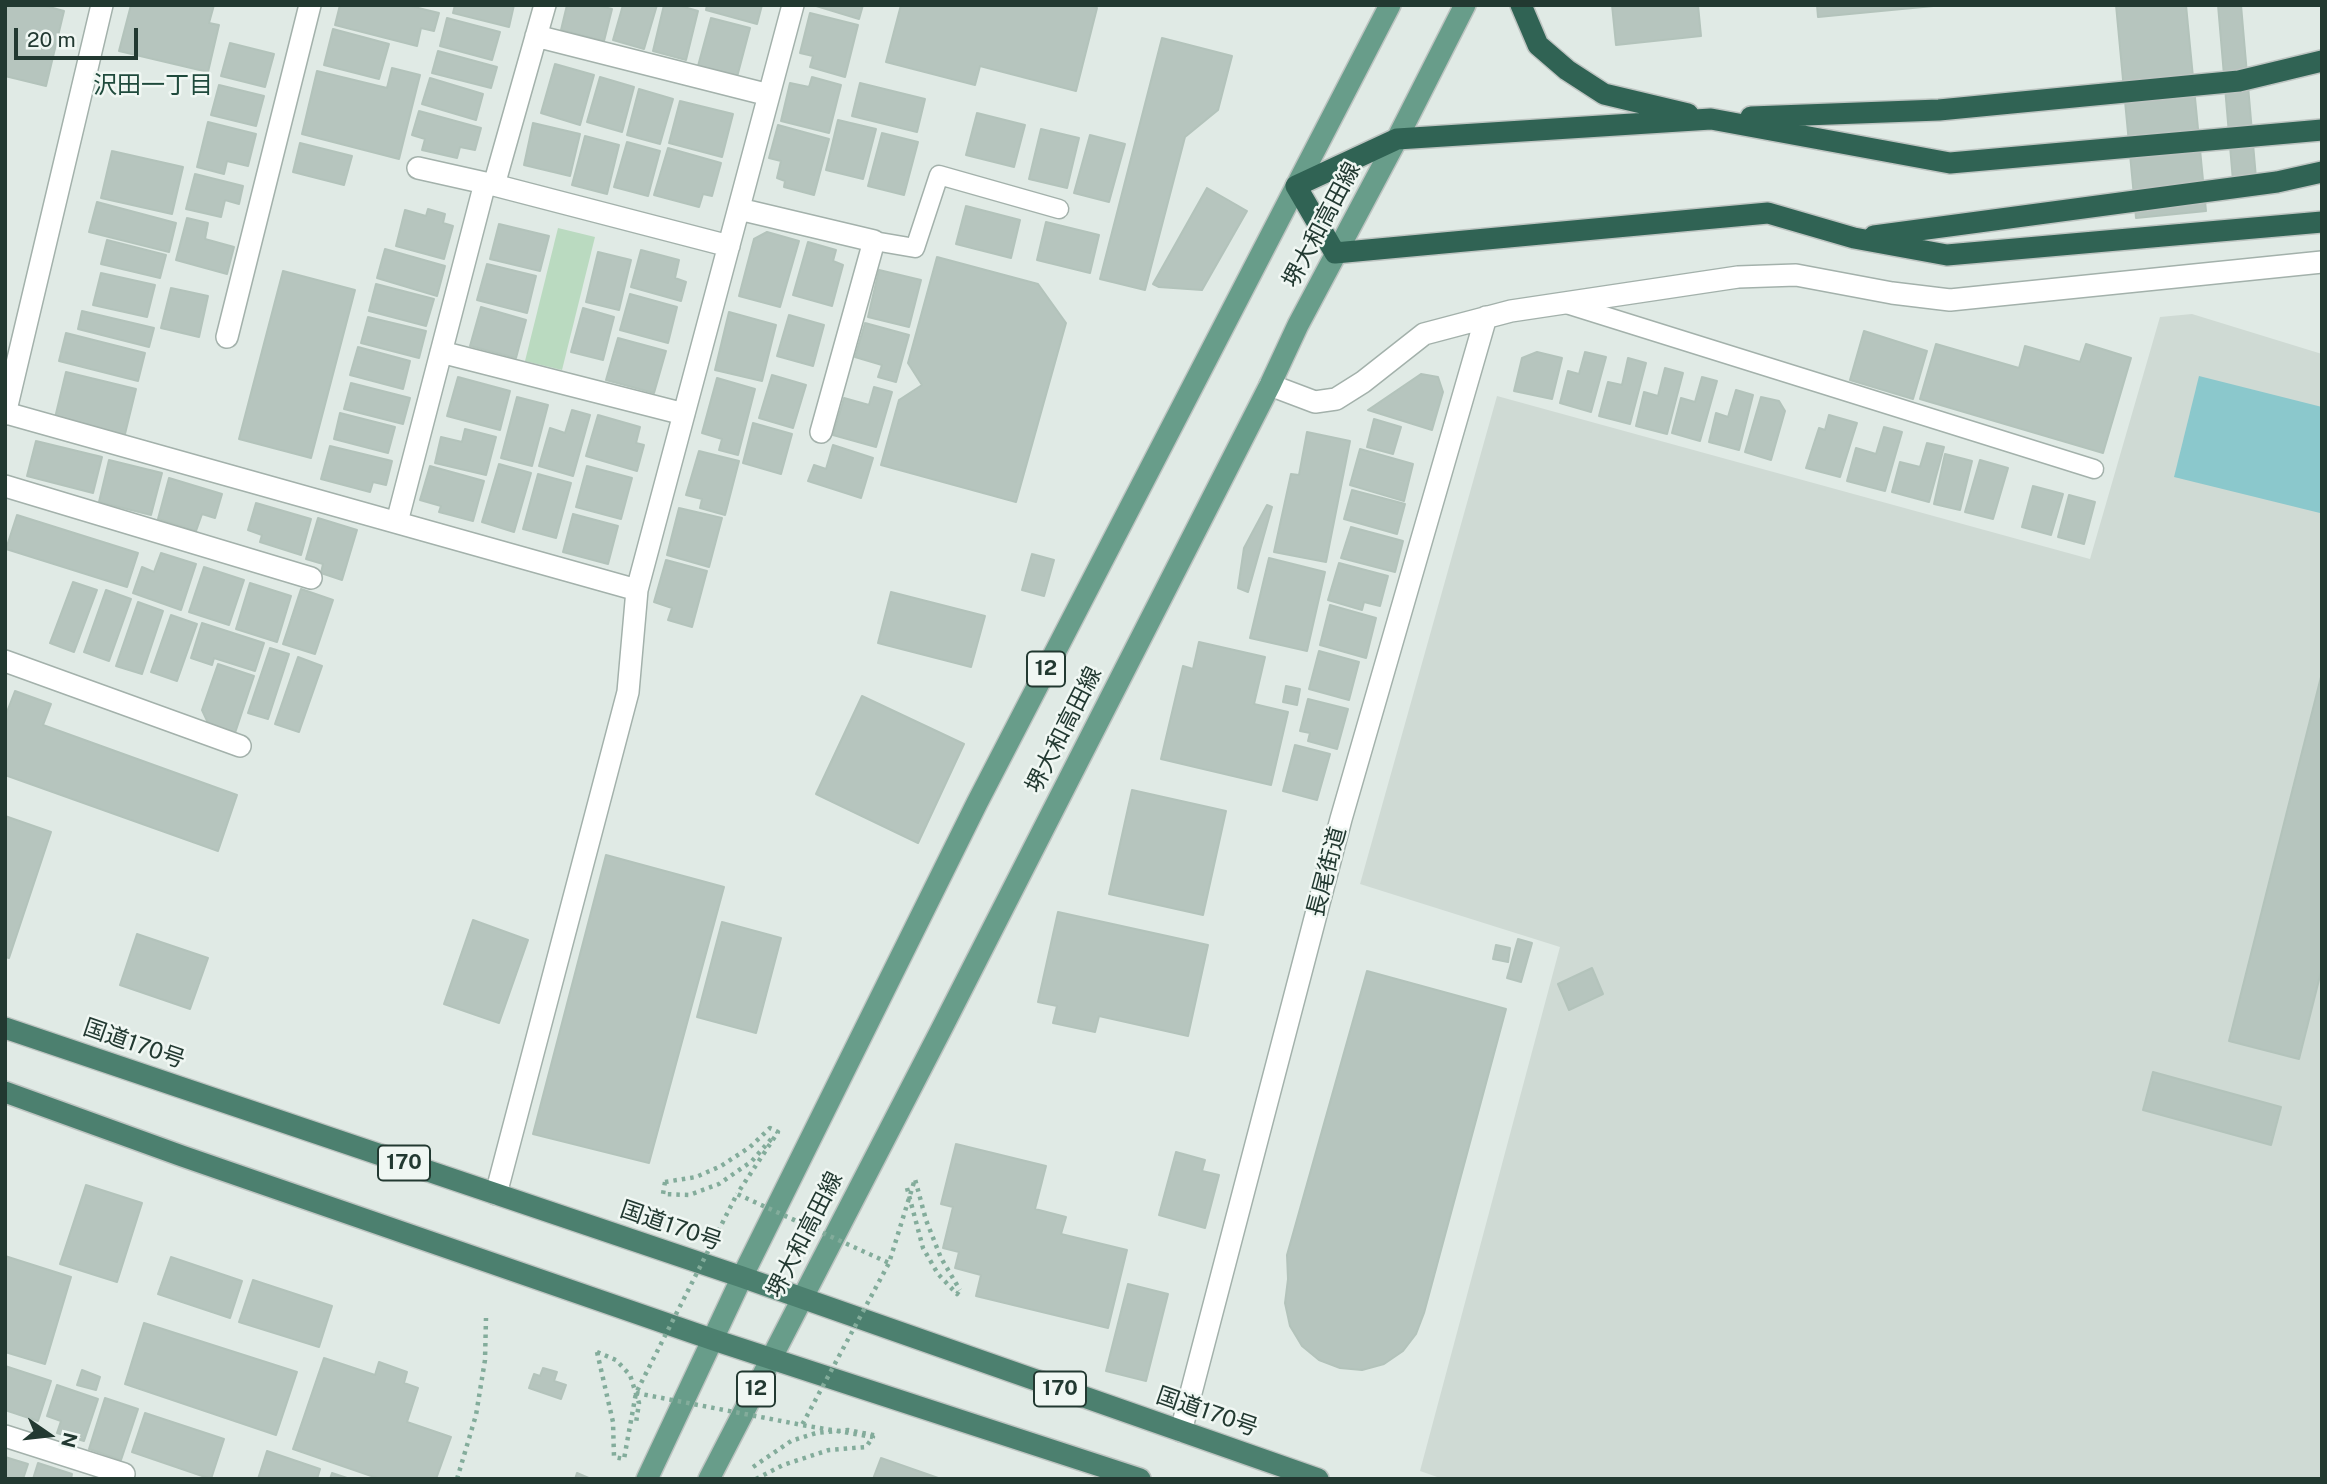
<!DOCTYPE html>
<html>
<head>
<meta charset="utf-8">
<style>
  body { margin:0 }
  #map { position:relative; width:2327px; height:1484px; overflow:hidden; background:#e0eae5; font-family:"Public Sans",sans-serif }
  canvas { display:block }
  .frame { position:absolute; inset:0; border:7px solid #223931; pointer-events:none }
  .north { position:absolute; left:14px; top:1400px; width:70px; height:70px; -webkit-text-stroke:5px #f0f7f3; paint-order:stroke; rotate:104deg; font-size:19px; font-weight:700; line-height:28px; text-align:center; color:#223931 }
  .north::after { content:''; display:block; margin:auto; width:24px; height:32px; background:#223931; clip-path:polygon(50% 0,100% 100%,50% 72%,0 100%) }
  .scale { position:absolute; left:14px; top:28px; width:124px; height:32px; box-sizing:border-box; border:4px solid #223931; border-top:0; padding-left:9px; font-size:21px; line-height:24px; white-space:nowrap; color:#223931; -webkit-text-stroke:5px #f0f7f3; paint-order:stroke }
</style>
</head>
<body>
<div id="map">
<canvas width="2327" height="1484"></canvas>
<div class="frame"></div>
<div class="north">N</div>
<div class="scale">20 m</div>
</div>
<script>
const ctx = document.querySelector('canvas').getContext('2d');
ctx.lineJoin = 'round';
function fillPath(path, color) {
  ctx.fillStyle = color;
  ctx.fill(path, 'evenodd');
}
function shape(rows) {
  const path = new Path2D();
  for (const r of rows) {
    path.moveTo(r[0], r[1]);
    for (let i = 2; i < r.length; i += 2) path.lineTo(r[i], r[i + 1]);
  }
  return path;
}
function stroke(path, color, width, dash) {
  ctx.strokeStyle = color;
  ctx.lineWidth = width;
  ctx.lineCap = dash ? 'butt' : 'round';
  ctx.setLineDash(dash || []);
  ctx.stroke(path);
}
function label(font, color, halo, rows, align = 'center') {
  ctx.font = font + ' "Public Sans","Noto Sans JP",sans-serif';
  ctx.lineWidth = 5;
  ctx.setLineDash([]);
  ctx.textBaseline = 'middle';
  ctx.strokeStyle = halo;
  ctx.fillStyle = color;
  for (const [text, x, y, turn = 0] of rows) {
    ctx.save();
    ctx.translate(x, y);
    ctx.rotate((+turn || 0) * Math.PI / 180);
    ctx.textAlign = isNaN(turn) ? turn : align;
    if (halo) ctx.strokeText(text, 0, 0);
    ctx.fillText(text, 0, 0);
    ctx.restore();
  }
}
const built = shape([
  [2192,314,2322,354,2322,1479,1443,1479,1420,1471,1560,947,1360,884,1497,396,2090,559,2160,317]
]);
const green = shape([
  [558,228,595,237,562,370,525,361]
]);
const water = shape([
  [2199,376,2322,407,2322,505,2320,513,2174,477]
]);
const building = shape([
  [5,5,42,5,64,11,46,86,5,76,5,5],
  [131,5,214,5,209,23,219,25,208,72,119,51,131,5],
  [340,5,406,5,439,13,434,31,421,28,417,46,335,25,340,5],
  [455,5,514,5,509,27,453,13,455,5],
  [567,5,596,5,612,9,604,41,561,30,567,5],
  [623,5,657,5,644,49,613,40,623,5],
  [664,5,677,5,698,11,686,60,653,51,664,5],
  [707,5,762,5,757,24,706,10,707,5],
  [813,5,863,5,859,19,813,5],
  [901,5,1087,5,1097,8,1076,91,980,66,975,85,886,62,901,5],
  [1612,5,1698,5,1701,36,1616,45,1612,5],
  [1817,5,1944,5,1818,17,1817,5],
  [2116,5,2186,5,2206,211,2136,218,2116,5],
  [2218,5,2241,5,2256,178,2233,181,2218,5],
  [810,13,858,25,845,77,810,67,813,56,800,53,810,13],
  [447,18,500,32,492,60,440,46,447,18],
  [711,18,750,28,737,77,698,66,711,18],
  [333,29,389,44,379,79,324,65,333,29],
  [1162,38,1232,56,1218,110,1185,137,1145,290,1100,279,1162,38],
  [230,43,274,54,265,87,221,76,230,43],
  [438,51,497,67,491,88,432,73,438,51],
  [555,64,594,75,580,125,541,113,555,64],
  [392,68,420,75,399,159,302,134,317,71,387,88,392,68],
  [600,77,634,87,622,132,587,122,600,77],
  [812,77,841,85,829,133,781,121,790,83,809,87,812,77],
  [430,78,483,94,476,120,422,104,430,78],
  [860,83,925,99,917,132,852,116,860,83],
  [219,85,264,96,256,126,211,115,219,85],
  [639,89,673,99,660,144,627,135,639,89],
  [680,101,733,114,722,157,669,143,680,101],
  [419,111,481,128,475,150,460,147,457,158,422,150,425,139,412,135,419,111],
  [977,113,1025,125,1014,167,966,155,977,113],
  [838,120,876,129,863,179,826,170,838,120],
  [208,122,256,134,248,166,227,161,224,174,197,167,208,122],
  [533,123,580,134,570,176,524,165,533,123],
  [778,125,829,139,814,195,784,187,785,181,777,178,781,161,769,158,778,125],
  [1041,129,1079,138,1067,188,1029,179,1041,129],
  [882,133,918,142,904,195,868,186,882,133],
  [1090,135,1125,144,1109,202,1074,193,1090,135],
  [585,136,619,145,607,194,572,185,585,136],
  [627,142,660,151,648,196,614,187,627,142],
  [300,143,352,156,344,185,293,172,300,143],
  [668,148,721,163,712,196,703,194,699,207,654,195,668,148],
  [112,151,183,167,172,214,101,198,112,151],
  [195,174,243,186,239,204,225,200,221,217,186,209,195,174],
  [1207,188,1247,211,1202,290,1159,287,1153,284,1207,188],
  [97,202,176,223,169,252,89,232,97,202],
  [966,206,1020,220,1011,258,956,244,966,206],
  [428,209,445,214,443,223,453,226,444,259,396,246,405,210,426,216,428,209],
  [187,218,208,223,205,239,234,247,227,274,176,260,187,218],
  [1046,222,1099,235,1090,273,1037,260,1046,222],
  [499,224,549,236,540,271,490,259,499,224],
  [767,232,799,241,780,307,739,296,754,239,767,232],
  [107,240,166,255,160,278,101,264,107,240],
  [808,242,836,250,833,261,843,265,832,306,793,295,808,242],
  [385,249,445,266,437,296,377,278,385,249],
  [641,250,679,260,675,278,686,282,681,301,631,287,641,250],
  [598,252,631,260,619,310,586,302,598,252],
  [937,257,1038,284,1066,323,1016,502,881,465,899,400,922,385,908,363,937,257],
  [487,264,536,276,527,313,477,300,487,264],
  [879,270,921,280,909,327,868,317,879,270],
  [283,271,355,290,311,458,239,439,283,271],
  [101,273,155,285,147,317,93,305,101,273],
  [376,284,434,299,426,326,369,311,376,284],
  [171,288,208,296,199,337,161,328,171,288],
  [630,294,677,307,668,343,620,330,630,294],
  [481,307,526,320,516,358,470,346,481,307],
  [583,308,614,317,603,360,571,352,583,308],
  [82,311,154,328,149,347,78,329,82,311],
  [729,312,776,325,762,381,715,370,729,312],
  [789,315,824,325,813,366,777,356,789,315],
  [368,317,426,331,419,358,361,343,368,317],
  [865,323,909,335,896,382,878,377,882,365,855,357,865,323],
  [1864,331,1927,351,1913,399,1850,380,1864,331],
  [66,333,145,353,138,381,59,361,66,333],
  [618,338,666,351,654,393,606,380,618,338],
  [1936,344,2019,368,2025,346,2080,362,2086,344,2131,358,2103,453,1920,399,1936,344],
  [358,347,410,361,403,389,350,375,358,347],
  [1537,352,1562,358,1552,399,1514,391,1522,358,1537,352],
  [1585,352,1606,357,1591,412,1560,403,1568,371,1579,374,1585,352],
  [1628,358,1646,363,1630,424,1599,416,1608,382,1622,385,1628,358],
  [1665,368,1683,373,1667,434,1636,426,1644,392,1658,396,1665,368],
  [66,372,136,389,124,438,54,422,66,372],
  [1421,374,1438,377,1443,392,1432,430,1368,410,1421,374],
  [772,375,806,385,793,428,759,418,772,375],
  [458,377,510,391,500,430,447,416,458,377],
  [1702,377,1717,381,1700,441,1672,433,1681,398,1695,402,1702,377],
  [717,378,755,389,738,455,719,450,722,439,702,433,717,378],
  [351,383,410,398,403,424,344,409,351,383],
  [874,387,892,392,876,447,833,435,844,398,869,405,874,387],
  [1736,390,1753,395,1739,450,1709,442,1716,413,1728,417,1736,390],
  [517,397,548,405,532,466,501,458,517,397],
  [1761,397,1779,401,1785,411,1771,460,1745,452,1761,397],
  [572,410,590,415,573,476,539,466,550,428,565,433,572,410],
  [340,413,395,427,388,453,334,439,340,413],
  [598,415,640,427,636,443,644,445,637,471,586,456,598,415],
  [1829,415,1857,423,1840,477,1806,468,1819,428,1825,430,1829,415],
  [1374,419,1401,427,1393,454,1367,447,1374,419],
  [753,423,792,434,781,474,743,463,753,423],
  [1884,427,1902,432,1885,491,1847,481,1856,448,1876,454,1884,427],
  [465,429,496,437,486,475,435,463,441,437,462,442,465,429],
  [1307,432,1350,441,1326,562,1274,552,1291,474,1299,475,1307,432],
  [36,441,102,457,93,493,27,476,36,441],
  [1927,443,1944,447,1929,502,1892,492,1900,462,1920,467,1927,443],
  [833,445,873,458,861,498,808,481,814,465,826,469,833,445],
  [330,446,392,461,386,485,373,482,370,492,321,479,330,446],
  [1360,449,1413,464,1404,501,1350,485,1360,449],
  [699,451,739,461,725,515,700,508,702,499,686,495,699,451],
  [1945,454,1972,461,1960,510,1934,504,1945,454],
  [109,460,162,473,151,515,99,502,109,460],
  [1980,460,2008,468,1993,519,1965,512,1980,460],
  [499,464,531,473,514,532,482,522,499,464],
  [430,466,484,481,473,521,439,512,441,506,420,500,430,466],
  [587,466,632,478,621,519,576,507,587,466],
  [538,474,571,483,556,538,523,529,538,474],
  [169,478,222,494,215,518,202,514,196,531,158,519,169,478],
  [2033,486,2063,494,2051,535,2022,527,2033,486],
  [1352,490,1405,504,1397,534,1344,519,1352,490],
  [2069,495,2095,502,2084,544,2058,537,2069,495],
  [256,503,311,519,301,555,260,542,262,535,248,530,256,503],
  [1267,505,1272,507,1248,592,1238,588,1244,548,1267,505],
  [679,508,722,518,709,567,667,555,679,508],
  [573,514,618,526,608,564,563,552,573,514],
  [17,515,138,553,127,587,6,549,17,515],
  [318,518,357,530,342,580,321,573,323,564,306,559,318,518],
  [1351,527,1403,541,1395,572,1341,558,1351,527],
  [161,553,196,564,181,610,133,593,142,567,154,572,161,553],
  [1032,554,1054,560,1044,596,1022,590,1032,554],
  [1269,558,1325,572,1307,651,1250,638,1269,558],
  [666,560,707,571,692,627,668,620,672,608,654,602,666,560],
  [1339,563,1388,576,1380,606,1364,602,1362,610,1328,600,1339,563],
  [204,567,244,580,229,625,189,612,204,567],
  [73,582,97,590,74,652,50,643,73,582],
  [250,583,291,596,277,642,236,629,250,583],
  [301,589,333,600,315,654,283,644,301,589],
  [106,590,131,599,109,661,84,652,106,590],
  [891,592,985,616,971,667,878,643,891,592],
  [138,602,163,611,142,674,116,666,138,602],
  [1330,605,1376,618,1366,658,1320,645,1330,605],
  [171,615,197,624,177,681,151,672,171,615],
  [202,623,264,643,255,671,214,658,212,665,191,658,202,623],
  [1199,642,1265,657,1254,704,1288,712,1271,785,1161,759,1183,666,1193,669,1199,642],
  [270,648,289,654,268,719,248,713,270,648],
  [1319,651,1359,662,1349,700,1309,689,1319,651],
  [298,657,322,666,299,732,275,724,298,657],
  [218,664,254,676,235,733,209,725,202,710,218,664],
  [2322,673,2322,968,2299,1059,2229,1041,2322,673],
  [1286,686,1300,689,1297,705,1283,702,1286,686],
  [15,691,51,704,43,725,237,795,218,851,5,775,5,717,15,691],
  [862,696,964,744,918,843,816,794,862,696],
  [1308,699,1348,709,1337,749,1308,741,1310,733,1300,731,1308,699],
  [1295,745,1330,754,1317,800,1283,791,1295,745],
  [1132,790,1226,811,1203,915,1109,894,1132,790],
  [5,816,51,832,9,958,5,957,5,816],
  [606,855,724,887,649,1163,533,1134,606,855],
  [1058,912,1208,945,1188,1036,1099,1016,1095,1032,1053,1023,1057,1006,1038,1002,1058,912],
  [473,920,528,940,499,1023,444,1004,473,920],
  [722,922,781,938,756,1033,697,1017,722,922],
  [137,934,208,958,190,1009,120,985,137,934],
  [1518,939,1532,943,1521,982,1507,978,1518,939],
  [1496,945,1510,948,1508,962,1493,959,1496,945],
  [1592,968,1603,994,1569,1010,1558,984,1592,968],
  [1367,971,1506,1009,1424,1313,1416,1334,1403,1351,1384,1364,1362,1370,1340,1368,1319,1360,1302,1346,1290,1326,1285,1303,1288,1279,1287,1255,1367,971],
  [2153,1072,2281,1107,2271,1145,2143,1110,2153,1072],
  [956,1144,1046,1166,1035,1209,1066,1217,1061,1234,1127,1250,1108,1328,976,1296,981,1275,955,1268,959,1252,943,1248,953,1207,941,1204,956,1144],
  [1176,1152,1205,1160,1202,1171,1219,1175,1205,1228,1159,1215,1176,1152],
  [86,1185,142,1203,117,1282,60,1264,86,1185],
  [5,1256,71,1277,45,1364,5,1352,5,1256],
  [171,1257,242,1281,230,1318,158,1294,171,1257],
  [253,1280,332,1306,319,1347,239,1322,253,1280],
  [1128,1284,1168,1294,1146,1381,1106,1371,1128,1284],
  [144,1323,297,1372,276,1435,125,1384,144,1323],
  [324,1358,375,1375,379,1362,407,1372,404,1383,418,1388,407,1422,451,1437,436,1479,380,1479,293,1449,324,1358],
  [5,1366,51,1381,38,1421,5,1410,5,1366],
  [543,1368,557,1372,554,1381,566,1385,561,1399,529,1388,534,1374,540,1376,543,1368],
  [82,1370,100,1377,96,1390,77,1385,82,1370],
  [57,1385,98,1399,84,1441,57,1433,61,1421,47,1416,57,1385],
  [105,1398,138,1409,121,1460,89,1449,105,1398],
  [145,1413,224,1439,211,1479,132,1452,145,1413],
  [267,1451,320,1469,317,1479,258,1479,267,1451],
  [5,1457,28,1464,23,1479,5,1479,5,1457],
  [881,1458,941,1479,873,1479,881,1458],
  [38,1463,72,1474,71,1479,33,1479,38,1463],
  [332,1473,350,1479,330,1479,332,1473],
  [577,1473,591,1479,575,1479,577,1473]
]);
const path = shape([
  [665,1182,663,1194,689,1195,719,1184,752,1161,772,1138],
  [907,1188,923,1248,938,1274,957,1294,960,1290],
  [597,1352,616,1360,630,1375,639,1403,636,1423],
  [753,1467,791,1441,816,1433,848,1430,878,1436],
  [457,1479,476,1415,485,1360,486,1318]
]);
const service = shape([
  [874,241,915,248,939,175,1059,209],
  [1563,303,2094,469]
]);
const minor = shape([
  [545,5,494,185,729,246],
  [536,36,769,95],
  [418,168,494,185],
  [739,209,874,241,821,432],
  [227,337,310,5],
  [441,352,684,414],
  [1270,385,1315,402,1336,399,1363,382,1424,334,1511,311,1738,277,1796,275,1892,293,1950,300,2322,262],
  [6,413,637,590,793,5],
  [5,486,311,578],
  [397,522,485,183],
  [5,661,240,746],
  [496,1194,628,692,637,590],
  [1181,1431,1341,819,1486,317],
  [5,1436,124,1474]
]);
const tertiary = shape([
  [5,414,102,5]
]);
const primary = shape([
  [647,1479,742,1277,977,803,1390,5],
  [709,1479,942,1028,1270,385,1298,325,1397,139,1465,5]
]);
const trunk = shape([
  [5,1028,742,1277,1318,1479],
  [5,1092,182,1156,714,1340,1140,1479]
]);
const motorway = shape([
  [1521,5,1538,45,1567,70,1604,94,1688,114],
  [1751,117,1939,110,2239,81,2322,61],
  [2322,130,1950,163,1711,119,1397,139,1296,186,1335,253,1768,213,1854,238,1947,255,2322,222],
  [1874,236,2277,182,2322,172]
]);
const pathBridge = shape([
  [665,1182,696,1177,721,1166,750,1147,770,1128,778,1132,737,1194],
  [597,1352,613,1422,614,1457,624,1459,636,1393,737,1194,889,1263],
  [636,1393,802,1425,889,1263,915,1179,926,1220,941,1258,960,1290],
  [756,1479,783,1465,829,1450,866,1447,873,1437,802,1425]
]);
const shields = [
  [1046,669,38],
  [404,1163,52],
  [756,1389,38],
  [1060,1389,52]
];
const shieldNames = [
  ["12",1046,669],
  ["170",404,1163],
  ["12",756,1389],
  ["170",1060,1389]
];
const streetNames = [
  ["堺大和高田線",1322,225,-62],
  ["堺大和高田線",1064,730,-63],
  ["長尾街道",1327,872,-75],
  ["国道170号",134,1044,19],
  ["国道170号",671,1226,19],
  ["堺大和高田線",805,1235,-63],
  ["国道170号",1207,1412,19]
];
const neighbourhoodNames = [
  ["沢田一丁目",153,86]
];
fillPath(built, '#cfdad4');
fillPath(green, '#badac0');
fillPath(water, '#8bc8cc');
fillPath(building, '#b6c5be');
stroke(building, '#b3c3bb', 2);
stroke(service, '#a3b1ab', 21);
stroke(minor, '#a3b1ab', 24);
stroke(tertiary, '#a3b1ab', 24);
stroke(primary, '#bdc4c1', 24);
stroke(trunk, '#bdc4c1', 24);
stroke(motorway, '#bdc4c1', 24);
stroke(path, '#83ac9b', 4.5, [3.5, 5]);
stroke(service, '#fff', 18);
stroke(minor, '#fff', 21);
stroke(tertiary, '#fff', 21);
stroke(primary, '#689d8a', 21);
stroke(trunk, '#4c806f', 21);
stroke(motorway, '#306354', 21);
stroke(pathBridge, '#83ac9b', 4.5, [3.5, 5]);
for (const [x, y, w] of shields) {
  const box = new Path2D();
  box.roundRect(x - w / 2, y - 17.5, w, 35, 5);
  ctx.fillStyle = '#f0f7f3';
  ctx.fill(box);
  stroke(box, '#223931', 2);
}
label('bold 21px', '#223931', null, shieldNames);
label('23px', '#223931', '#f0f7f3', streetNames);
label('24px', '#1f4a3c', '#f0f7f3', neighbourhoodNames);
</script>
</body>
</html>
